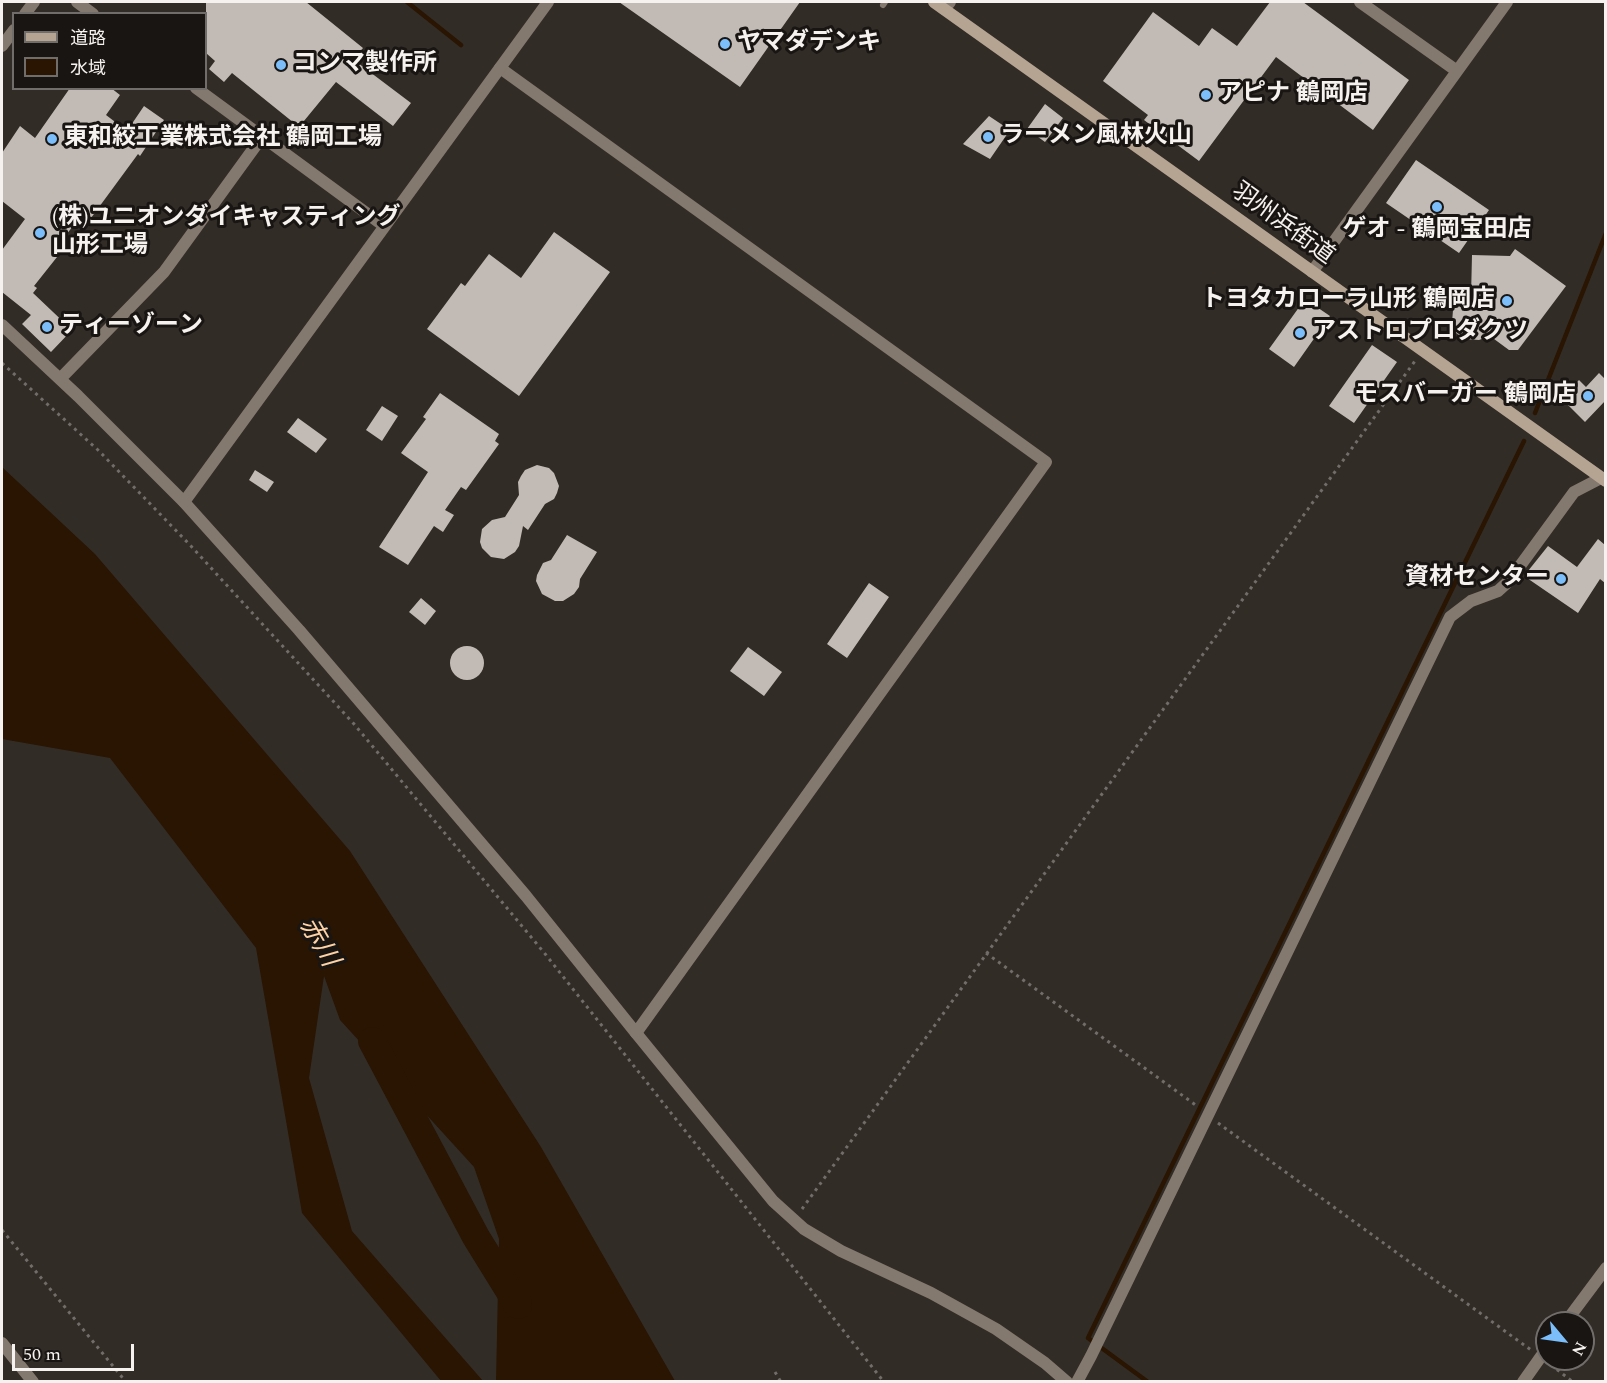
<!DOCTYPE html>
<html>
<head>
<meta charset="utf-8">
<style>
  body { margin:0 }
  #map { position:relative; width:1607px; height:1383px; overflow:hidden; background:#322c27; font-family:Spectral,"Noto Sans JP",serif }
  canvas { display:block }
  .frame { position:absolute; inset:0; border:3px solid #f6f2ef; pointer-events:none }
  .legend { position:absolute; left:12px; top:12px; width:195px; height:78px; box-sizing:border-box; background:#181513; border:2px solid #716d6b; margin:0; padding:8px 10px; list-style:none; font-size:18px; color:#f6f2ef }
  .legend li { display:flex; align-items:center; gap:12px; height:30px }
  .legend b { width:30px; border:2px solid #716d6b }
  .north { position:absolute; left:1535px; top:1311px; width:60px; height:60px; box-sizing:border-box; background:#181513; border:2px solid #716d6b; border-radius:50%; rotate:119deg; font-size:16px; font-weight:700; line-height:24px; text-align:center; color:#f6f2ef }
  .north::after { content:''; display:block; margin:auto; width:21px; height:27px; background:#7bbef9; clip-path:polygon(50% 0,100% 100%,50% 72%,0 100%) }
  .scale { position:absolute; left:12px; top:1344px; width:122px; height:27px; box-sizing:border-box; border:3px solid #f6f2ef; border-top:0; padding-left:8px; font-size:18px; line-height:21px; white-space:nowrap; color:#f6f2ef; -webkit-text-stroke:4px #181513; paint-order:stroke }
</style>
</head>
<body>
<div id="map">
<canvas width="1607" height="1383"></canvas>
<div class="frame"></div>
<ul class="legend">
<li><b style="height:8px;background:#b6a493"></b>道路</li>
<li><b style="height:16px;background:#291501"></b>水域</li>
</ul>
<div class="north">N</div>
<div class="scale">50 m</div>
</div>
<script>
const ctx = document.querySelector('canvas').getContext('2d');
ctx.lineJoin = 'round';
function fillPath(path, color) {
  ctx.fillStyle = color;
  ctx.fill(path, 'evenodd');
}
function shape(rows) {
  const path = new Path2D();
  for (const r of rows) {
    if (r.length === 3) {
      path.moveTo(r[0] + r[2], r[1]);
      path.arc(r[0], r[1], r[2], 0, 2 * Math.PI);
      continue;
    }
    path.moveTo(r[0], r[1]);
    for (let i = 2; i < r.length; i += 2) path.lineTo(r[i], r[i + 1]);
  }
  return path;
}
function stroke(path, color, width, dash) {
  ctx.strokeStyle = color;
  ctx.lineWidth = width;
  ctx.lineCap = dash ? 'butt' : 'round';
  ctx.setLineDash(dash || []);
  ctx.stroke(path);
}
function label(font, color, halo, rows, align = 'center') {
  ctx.font = font + ' Spectral,"Noto Sans JP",serif';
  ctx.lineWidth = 6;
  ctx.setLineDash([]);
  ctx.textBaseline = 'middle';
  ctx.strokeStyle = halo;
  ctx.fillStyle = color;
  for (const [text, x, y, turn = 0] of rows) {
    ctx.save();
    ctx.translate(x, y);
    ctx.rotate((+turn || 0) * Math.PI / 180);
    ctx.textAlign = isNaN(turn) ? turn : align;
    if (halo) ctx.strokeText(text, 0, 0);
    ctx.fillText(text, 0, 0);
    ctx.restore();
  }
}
const water = shape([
  [2,467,95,554,350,851,541,1147,675,1381,496,1381,499,1239,474,1167,340,1020,324,976,309,1078,352,1231,483,1381,441,1381,302,1213,256,948,110,758,2,739]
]);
const stream = shape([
  [407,2,461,45],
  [1535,413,1606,233],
  [1148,1382,1088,1338,1524,441]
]);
const river = shape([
  [372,1041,476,1237,518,1305]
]);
const building = shape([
  [206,2,306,2,363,48,354,60,411,103,393,126,336,82,299,127,232,73,224,82,209,69,215,61,206,53],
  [619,2,800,2,740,87],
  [1270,2,1303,2,1409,80,1373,130,1276,57,1199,161,1144,120,1148,115,1103,81,1153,12,1199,46,1212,28,1237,46],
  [70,88,111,88,120,95,106,115,127,131,144,106,164,120,140,156,138,154,91,218,83,213,56,248,61,252,34,286,37,288,33,293,72,330,51,352,22,324,31,315,2,292,2,250,25,219,2,201,2,153,20,126,35,138],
  [1045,104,1063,118,1045,142,1027,129],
  [989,116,1010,130,990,159,963,144],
  [1416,160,1489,210,1459,253,1386,203],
  [554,232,610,272,519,396,427,329,461,283,465,286,489,254,521,278],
  [1515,249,1566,286,1518,350,1509,350,1490,336,1479,340,1465,339,1456,333,1452,323,1453,310,1458,303,1462,299,1471,297,1472,255,1510,256],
  [1305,299,1330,316,1294,367,1269,349],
  [1372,345,1397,362,1354,423,1329,406],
  [1599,373,1605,379,1605,401,1585,422,1567,404,1574,398,1567,393,1579,380,1586,387],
  [440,393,499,434,495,441,499,444,466,490,461,487,445,510,454,515,443,532,434,526,408,565,379,547,428,472,401,453,426,419,423,417],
  [382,406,398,416,382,441,366,430],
  [298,418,327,439,316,453,287,432],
  [537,465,549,468,554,473,559,486,557,493,554,499,545,504,528,530,523,526,519,546,515,552,504,559,491,557,482,548,480,542,482,529,492,520,505,517,519,495,518,482,521,476,525,470],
  [255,470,274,482,267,492,249,480],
  [567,535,597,552,580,579,579,587,574,594,563,601,555,601,542,594,536,581,537,575,543,563,551,560],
  [1598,539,1605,545,1605,583,1600,579,1578,613,1524,576,1548,546,1577,567],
  [869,583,889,597,847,658,827,644],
  [421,598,436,611,425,625,409,612],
  [467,663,17],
  [748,647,782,672,764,696,730,671]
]);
const path = shape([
  [2,363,98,450,190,545,354,724,546,955,884,1382],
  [986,953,1197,1106],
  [1218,1123,1531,1350],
  [802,1209,1415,361],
  [2,1230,126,1382],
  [1551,1365,1573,1382],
  [775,1372,781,1382]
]);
const service = shape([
  [883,5,885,2]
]);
const minor = shape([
  [1360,2,1457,71],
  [944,9,950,2],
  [1312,272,1507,2],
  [2,325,78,396,184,502,299,630,526,896,636,1033,1046,462,500,68],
  [60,379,164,272,262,137],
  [1565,1323,1606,1268],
  [2,1343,33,1382],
  [1077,1382,1091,1356,1450,617,1471,601,1498,591,1509,581,1574,492,1601,478],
  [1523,1382,1547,1348]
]);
const tertiary = shape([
  [77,2,93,14],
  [25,14,34,2],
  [2,46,14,30],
  [196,88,384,226],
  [184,502,548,2],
  [636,1033,773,1201,804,1229,841,1251,931,1293,996,1329,1045,1363,1067,1382]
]);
const secondary = shape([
  [934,2,1606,481]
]);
const markers = [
  [725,44,6,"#7bbef9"],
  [281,65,6,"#7bbef9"],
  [1206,95,6,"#7bbef9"],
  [988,137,6,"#7bbef9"],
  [52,139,6,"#7bbef9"],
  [1437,207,6,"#7bbef9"],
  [40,233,6,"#7bbef9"],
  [1507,301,6,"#7bbef9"],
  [47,327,6,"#7bbef9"],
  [1300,333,6,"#7bbef9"],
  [1588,396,6,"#7bbef9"],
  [1561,579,6,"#7bbef9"]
];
const poiNames = [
  ["ヤマダデンキ",737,44],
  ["コンマ製作所",293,65],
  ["アピナ 鶴岡店",1218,95],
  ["ラーメン風林火山",1000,137],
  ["東和絞工業株式会社 鶴岡工場",64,139],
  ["(株)ユニオンダイキャスティング",52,219],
  ["山形工場",52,247],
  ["ゲオ - 鶴岡宝田店",1437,231,"center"],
  ["トヨタカローラ山形 鶴岡店",1495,301,"right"],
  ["ティーゾーン",59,327],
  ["アストロプロダクツ",1312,333],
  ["モスバーガー 鶴岡店",1576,396,"right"],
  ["資材センター",1549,579,"right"]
];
const streetNames = [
  ["羽州浜街道",1282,225,36]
];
const waterNames = [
  ["赤川",317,943,60]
];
fillPath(water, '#291501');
stroke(stream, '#291501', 4.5);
stroke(river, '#291501', 28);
fillPath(building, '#c2bbb5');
stroke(path, '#726d69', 3, [3, 4.5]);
stroke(service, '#84796e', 6);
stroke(minor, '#84796e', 12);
stroke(tertiary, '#84796e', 12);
stroke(secondary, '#b6a493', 12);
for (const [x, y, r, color] of markers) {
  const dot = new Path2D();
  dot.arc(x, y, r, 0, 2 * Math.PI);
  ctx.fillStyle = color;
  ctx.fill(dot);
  stroke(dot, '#181513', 2);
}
label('bold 24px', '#f6f2ef', '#181513', poiNames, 'left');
label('24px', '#f6f2ef', '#181513', streetNames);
label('italic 26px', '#ffd2a5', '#181513', waterNames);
</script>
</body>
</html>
